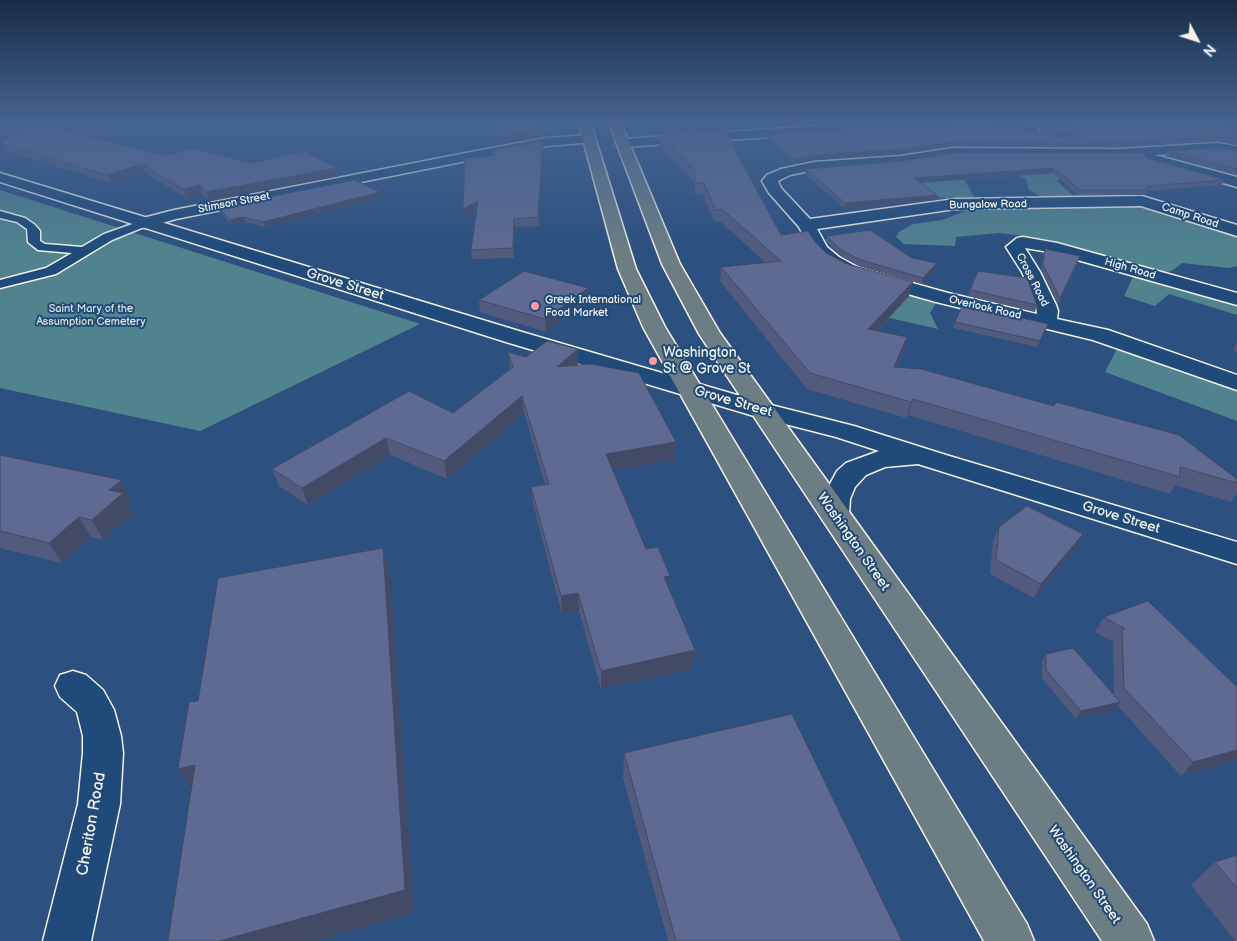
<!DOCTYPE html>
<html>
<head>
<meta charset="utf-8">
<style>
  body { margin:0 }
  #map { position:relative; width:1237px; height:941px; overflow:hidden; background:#2c507f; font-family:"Balsamiq Sans",sans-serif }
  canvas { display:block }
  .north { position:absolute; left:1172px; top:15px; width:50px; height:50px; -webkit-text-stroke:4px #1f4a7a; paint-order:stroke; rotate:130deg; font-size:14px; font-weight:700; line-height:20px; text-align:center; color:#f4f1e8 }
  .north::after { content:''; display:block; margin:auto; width:18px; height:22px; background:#f4f1e8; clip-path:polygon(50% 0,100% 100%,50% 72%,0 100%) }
</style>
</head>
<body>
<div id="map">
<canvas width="1237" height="941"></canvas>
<div class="north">N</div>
</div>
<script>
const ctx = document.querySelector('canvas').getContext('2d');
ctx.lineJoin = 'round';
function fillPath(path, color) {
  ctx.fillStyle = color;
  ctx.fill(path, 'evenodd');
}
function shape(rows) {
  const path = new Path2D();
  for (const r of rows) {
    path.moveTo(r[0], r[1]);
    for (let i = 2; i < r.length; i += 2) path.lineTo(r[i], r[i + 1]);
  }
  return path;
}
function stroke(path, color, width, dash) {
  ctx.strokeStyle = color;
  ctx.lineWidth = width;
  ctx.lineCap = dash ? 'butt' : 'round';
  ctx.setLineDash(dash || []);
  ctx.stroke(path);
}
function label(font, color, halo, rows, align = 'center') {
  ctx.font = font + ' "Balsamiq Sans",sans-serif';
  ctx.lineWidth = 4;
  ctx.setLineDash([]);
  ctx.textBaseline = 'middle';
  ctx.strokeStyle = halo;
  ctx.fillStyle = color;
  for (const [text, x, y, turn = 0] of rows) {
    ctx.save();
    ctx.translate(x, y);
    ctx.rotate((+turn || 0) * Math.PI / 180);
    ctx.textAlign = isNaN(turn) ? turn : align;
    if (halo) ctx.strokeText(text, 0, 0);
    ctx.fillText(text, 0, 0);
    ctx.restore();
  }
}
const green = shape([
  [1099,156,1061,177,1057,181,1077,199,1042,197,1029,190,1026,179,1013,172],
  [886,167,962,175,974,197,941,198],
  [0,190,420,324,200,431,0,388],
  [1110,205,1146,208,1237,236,1237,266,1229,268,1182,263,1172,271,1156,274,1017,235,999,233,956,237,955,246,904,244,896,237,899,232,913,224,942,220,973,208],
  [1134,275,1237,304,1237,315,1169,294,1155,306,1124,296],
  [893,289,938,300,930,313,938,329,832,305],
  [1118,347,1237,391,1237,421,1105,372]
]);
const service = shape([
  [0,211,25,218,35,225,40,231,40,241,45,244,82,247,104,234,141,221,149,221,151,223,149,225,112,240,56,274,0,288,0,280,46,268,72,253,38,250,28,242,27,229,17,222,0,218,0,211]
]);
const minor = shape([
  [985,121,1007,121,1038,129,1039,132,1033,136,987,124,985,121],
  [589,135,594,136,596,139,594,142,546,146,476,159,176,219,145,228,139,227,137,223,139,219,174,210,476,151,546,138,589,135],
  [1216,143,1237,146,1237,154,1216,151,1155,155,1237,177,1237,187,1146,161,1144,158,1146,156,1120,157,952,156,901,164,814,170,790,175,778,181,781,188,810,219,955,199,1142,196,1237,225,1237,236,1141,206,955,209,817,229,827,247,839,257,859,268,948,293,1037,314,1036,305,1022,272,1006,247,1017,238,1023,237,1057,243,1237,293,1237,305,1049,252,1025,248,1040,272,1056,305,1058,311,1057,319,1108,330,1237,375,1237,390,1093,340,936,302,845,276,825,265,814,254,799,227,769,193,762,181,767,175,781,169,814,162,901,156,952,148,1120,149,1216,143],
  [73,671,86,675,103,690,114,710,121,736,123,753,120,804,91,941,43,941,78,804,83,753,83,736,77,712,60,697,55,686,60,675,73,671]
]);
const tertiary = shape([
  [886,121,954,121,948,125,623,147,616,143,623,139,886,121]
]);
const secondary = shape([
  [0,173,522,332,771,405,854,426,946,455,1237,542,1237,564,918,464,885,467,866,475,855,487,850,499,849,514,844,521,834,524,824,521,819,514,822,499,837,471,846,463,879,451,836,437,754,416,506,342,0,182,0,173]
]);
const primary = shape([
  [578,121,590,121,636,269,665,327,1027,924,1034,941,984,941,643,327,618,269,578,121],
  [608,121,620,121,680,264,720,333,1147,924,1154,941,1102,941,699,334,662,264,608,121]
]);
const wall = shape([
  [0,121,7,121,7,130,0,130],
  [495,121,556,121,556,131,544,131,544,136,496,145,495,137],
  [647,121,719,121,718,131,653,135],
  [747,121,853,121,754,128],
  [1019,121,1221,121,1237,127,1237,145,1216,141,1120,147,952,146,901,154,814,160,795,164,767,139,767,135,949,122,1074,141,1080,138,1078,135],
  [660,136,781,235,815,242,826,253,909,296,877,331,907,337,903,352,897,367,1237,479,1237,493,1231,502,1175,485,1170,494,908,415,906,418,807,389,720,281,721,267,766,263,721,222,714,222,703,195,695,194,694,182,659,146],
  [543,141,543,148,539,226,515,227,514,258,472,259,471,250,476,211,464,217,463,209,494,157],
  [1,143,251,163,337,168,339,176,209,201,202,194,186,198,146,173,111,183,5,151],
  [1237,150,1237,175,1166,156,1168,151],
  [1147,158,1225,180,1222,185,1146,191,1145,195,1078,195,1053,173,920,183,936,200,844,208,805,174,806,169],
  [381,198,265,227,245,222,231,225,220,212,218,207],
  [827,236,935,269,922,284,860,266,840,255,826,241],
  [1045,249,1078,262,1058,304,1041,270,1043,255],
  [588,288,589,300,546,332,480,312,479,300],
  [970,290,1037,305,1035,312,968,296],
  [955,322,1048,324,1037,347,953,328],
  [1237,342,1237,352,1233,351],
  [578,349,578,365,676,442,675,460,613,470,646,549,669,590,693,668,601,689,579,611,562,615,533,504,531,487,545,484,524,413,447,479,390,455,308,505,279,486,272,469,453,413,510,369,508,352,526,357],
  [0,455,122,480,132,500,128,503,133,513,103,540,91,537,62,563,0,548],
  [999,527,1076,548,1034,598,990,574,993,541],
  [1148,601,1237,760,1181,776,1117,705,1115,709,1076,719,1042,678,1042,661,1046,654,1114,695,1113,644,1114,642,1095,632,1104,617],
  [624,753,902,941,668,941,623,778],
  [1237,855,1237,941,1235,941,1191,885,1215,862]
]);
const shadedWall = shape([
  [6,121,7,121,8,122,7,130,5,125],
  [687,121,719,121,718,131,653,135,653,124],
  [789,121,853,121,754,128,755,124],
  [544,123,544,136,496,145,495,137],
  [543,141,543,148,539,226,538,217],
  [953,142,952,146,901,154,814,160,795,164,795,159,815,155],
  [142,164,146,173,111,183,107,175],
  [337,168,339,176,209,201,206,192],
  [1054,168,1053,173,912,183,914,178],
  [200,185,202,194,186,198,183,189],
  [380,192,381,198,265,227,263,222],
  [937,195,936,200,844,208,845,203],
  [478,201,479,209,464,217,463,209],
  [243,217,245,222,231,225,230,220],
  [514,219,515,227,514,258,513,248],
  [937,263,935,269,922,284,923,278],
  [913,282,909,296,864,344,868,329],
  [588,288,589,300,546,332,545,319],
  [907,337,903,352,890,382,894,367],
  [578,349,578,366,557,367],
  [522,396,524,413,447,479,444,461],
  [913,399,908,415,906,418,911,402],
  [386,438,390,455,308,505,302,488],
  [676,442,675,460,606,471,606,454],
  [122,480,132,500,128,503,133,513,103,540,92,520,109,490],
  [79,517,91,537,62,563,49,543],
  [1083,534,1076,548,1034,598,1041,584],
  [383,548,390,573,414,913,315,941,219,941],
  [670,576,669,594,664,577],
  [578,593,579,611,562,615,561,596],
  [695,650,693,668,601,689,601,671],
  [1120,702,1115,709,1076,719,1081,711],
  [1237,750,1237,760,1181,776,1193,762],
  [195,765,195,794,178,769]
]);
const building = shape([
  [0,121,6,121,5,125,0,125,0,121],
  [495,121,556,121,556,122,544,123,543,128,495,137,495,121],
  [652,121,687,121,653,124,652,121],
  [752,121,789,121,755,124,752,121],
  [951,121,988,121,1074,141,1083,136,1080,131,1039,121,1221,121,1237,127,1237,140,1218,137,1122,142,953,142,902,149,815,155,795,159,767,135,949,122,951,121],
  [31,122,166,156,193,148,251,163,305,151,337,168,206,192,200,185,183,189,142,164,107,175,1,143,31,122],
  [725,131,781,235,808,231,815,242,826,253,847,264,913,282,868,329,907,337,894,367,921,369,1054,406,1056,402,1179,435,1237,479,1237,483,1180,467,1180,477,913,399,911,402,810,373,721,267,781,261,722,209,715,210,704,183,695,183,695,170,660,136,725,131],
  [543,141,538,217,514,219,513,248,471,250,478,201,463,209,465,158,494,157,494,150,543,141],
  [1218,148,1237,150,1237,169,1168,151,1218,148],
  [953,153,1144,153,1147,158,1225,180,1147,186,1147,190,1080,190,1054,168,914,178,937,195,845,203,806,169,902,161,953,153],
  [355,180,380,192,263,222,243,217,230,220,218,207,355,180],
  [870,230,912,258,937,263,923,278,861,260,841,250,827,236,870,230],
  [1045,249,1080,256,1060,298,1043,265,1045,249],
  [524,271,588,288,545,319,479,300,524,271],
  [978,271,1027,278,1037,305,970,290,978,271],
  [963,304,1048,324,1040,341,955,322,963,304],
  [547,341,578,349,557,367,590,364,639,373,676,442,606,454,646,549,658,547,670,576,664,577,695,650,601,671,578,593,561,596,531,487,549,484,522,396,444,461,386,438,302,488,272,469,409,391,453,413,513,367,508,352,526,357,547,341],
  [0,455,122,480,109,490,123,493,92,520,79,517,49,543,0,531,0,455],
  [1027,506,1083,534,1041,584,996,560,999,527,1027,506],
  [383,548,405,890,219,941,168,941,195,765,178,769,189,702,198,701,218,578,383,548],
  [1148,601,1237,687,1237,750,1193,762,1124,688,1122,630,1125,629,1104,617,1148,601],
  [1073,648,1120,702,1081,711,1046,670,1046,654,1073,648],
  [792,714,902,941,676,941,624,753,792,714],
  [1237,855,1237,888,1215,862,1237,855]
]);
const markers = [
  [535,306,5,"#ff9aa2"],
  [653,361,5,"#ff9aa2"]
];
const farStreetnames = [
  ["Stimson Street",234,203,-11],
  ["Bungalow Road",988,205,-1],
  ["Camp Road",1190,216,18],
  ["High Road",1130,269,16],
  ["Cross Road",1032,280,63],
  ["Overlook Road",985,308,13]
];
const farPoinames = [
  ["Greek International",545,300],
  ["Food Market",545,313]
];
const farParknames = [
  ["Saint Mary of the",91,309],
  ["Assumption Cemetery",91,322]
];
const streetNames = [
  ["Grove Street",345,285,17],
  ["Grove Street",733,402,16],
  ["Grove Street",1121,518,17],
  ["Washington Street",853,542,55],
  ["Washington Street",1084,875,55]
];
const poiNames = [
  ["Washington",663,353],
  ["St @ Grove St",663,369]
];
const nearStreetnames = [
  ["Cheriton Road",92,824,-80]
];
fillPath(green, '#51838e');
stroke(service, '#f4f1e8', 3);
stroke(minor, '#f4f1e8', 3);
stroke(tertiary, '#f4f1e8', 3);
stroke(secondary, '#f4f1e8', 3);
stroke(primary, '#f4f1e8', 3);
fillPath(service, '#1f4a7a');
fillPath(minor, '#1f4a7a');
fillPath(tertiary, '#1f4a7a');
fillPath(secondary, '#1f4a7a');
fillPath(primary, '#6c7e84');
fillPath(wall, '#525b7e');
fillPath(shadedWall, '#424a66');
fillPath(building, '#5f6a92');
stroke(building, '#424a66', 1);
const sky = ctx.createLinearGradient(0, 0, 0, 253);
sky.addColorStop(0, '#182c46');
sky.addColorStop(0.48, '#456490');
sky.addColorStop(1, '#45649000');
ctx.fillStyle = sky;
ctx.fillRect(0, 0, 1237, 253);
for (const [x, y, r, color] of markers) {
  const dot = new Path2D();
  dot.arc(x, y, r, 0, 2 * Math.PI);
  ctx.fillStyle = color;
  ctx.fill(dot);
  stroke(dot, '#1f4a7a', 2);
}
label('11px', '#f4f1e8', '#1f4a7a', farStreetnames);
label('11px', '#f4f1e8', '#1f4a7a', farPoinames, 'left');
label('11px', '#dce0da', '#1f4a7a', farParknames);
label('14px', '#f4f1e8', '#1f4a7a', streetNames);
label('14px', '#f4f1e8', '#1f4a7a', poiNames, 'left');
label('16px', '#f4f1e8', '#1f4a7a', nearStreetnames);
</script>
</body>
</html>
